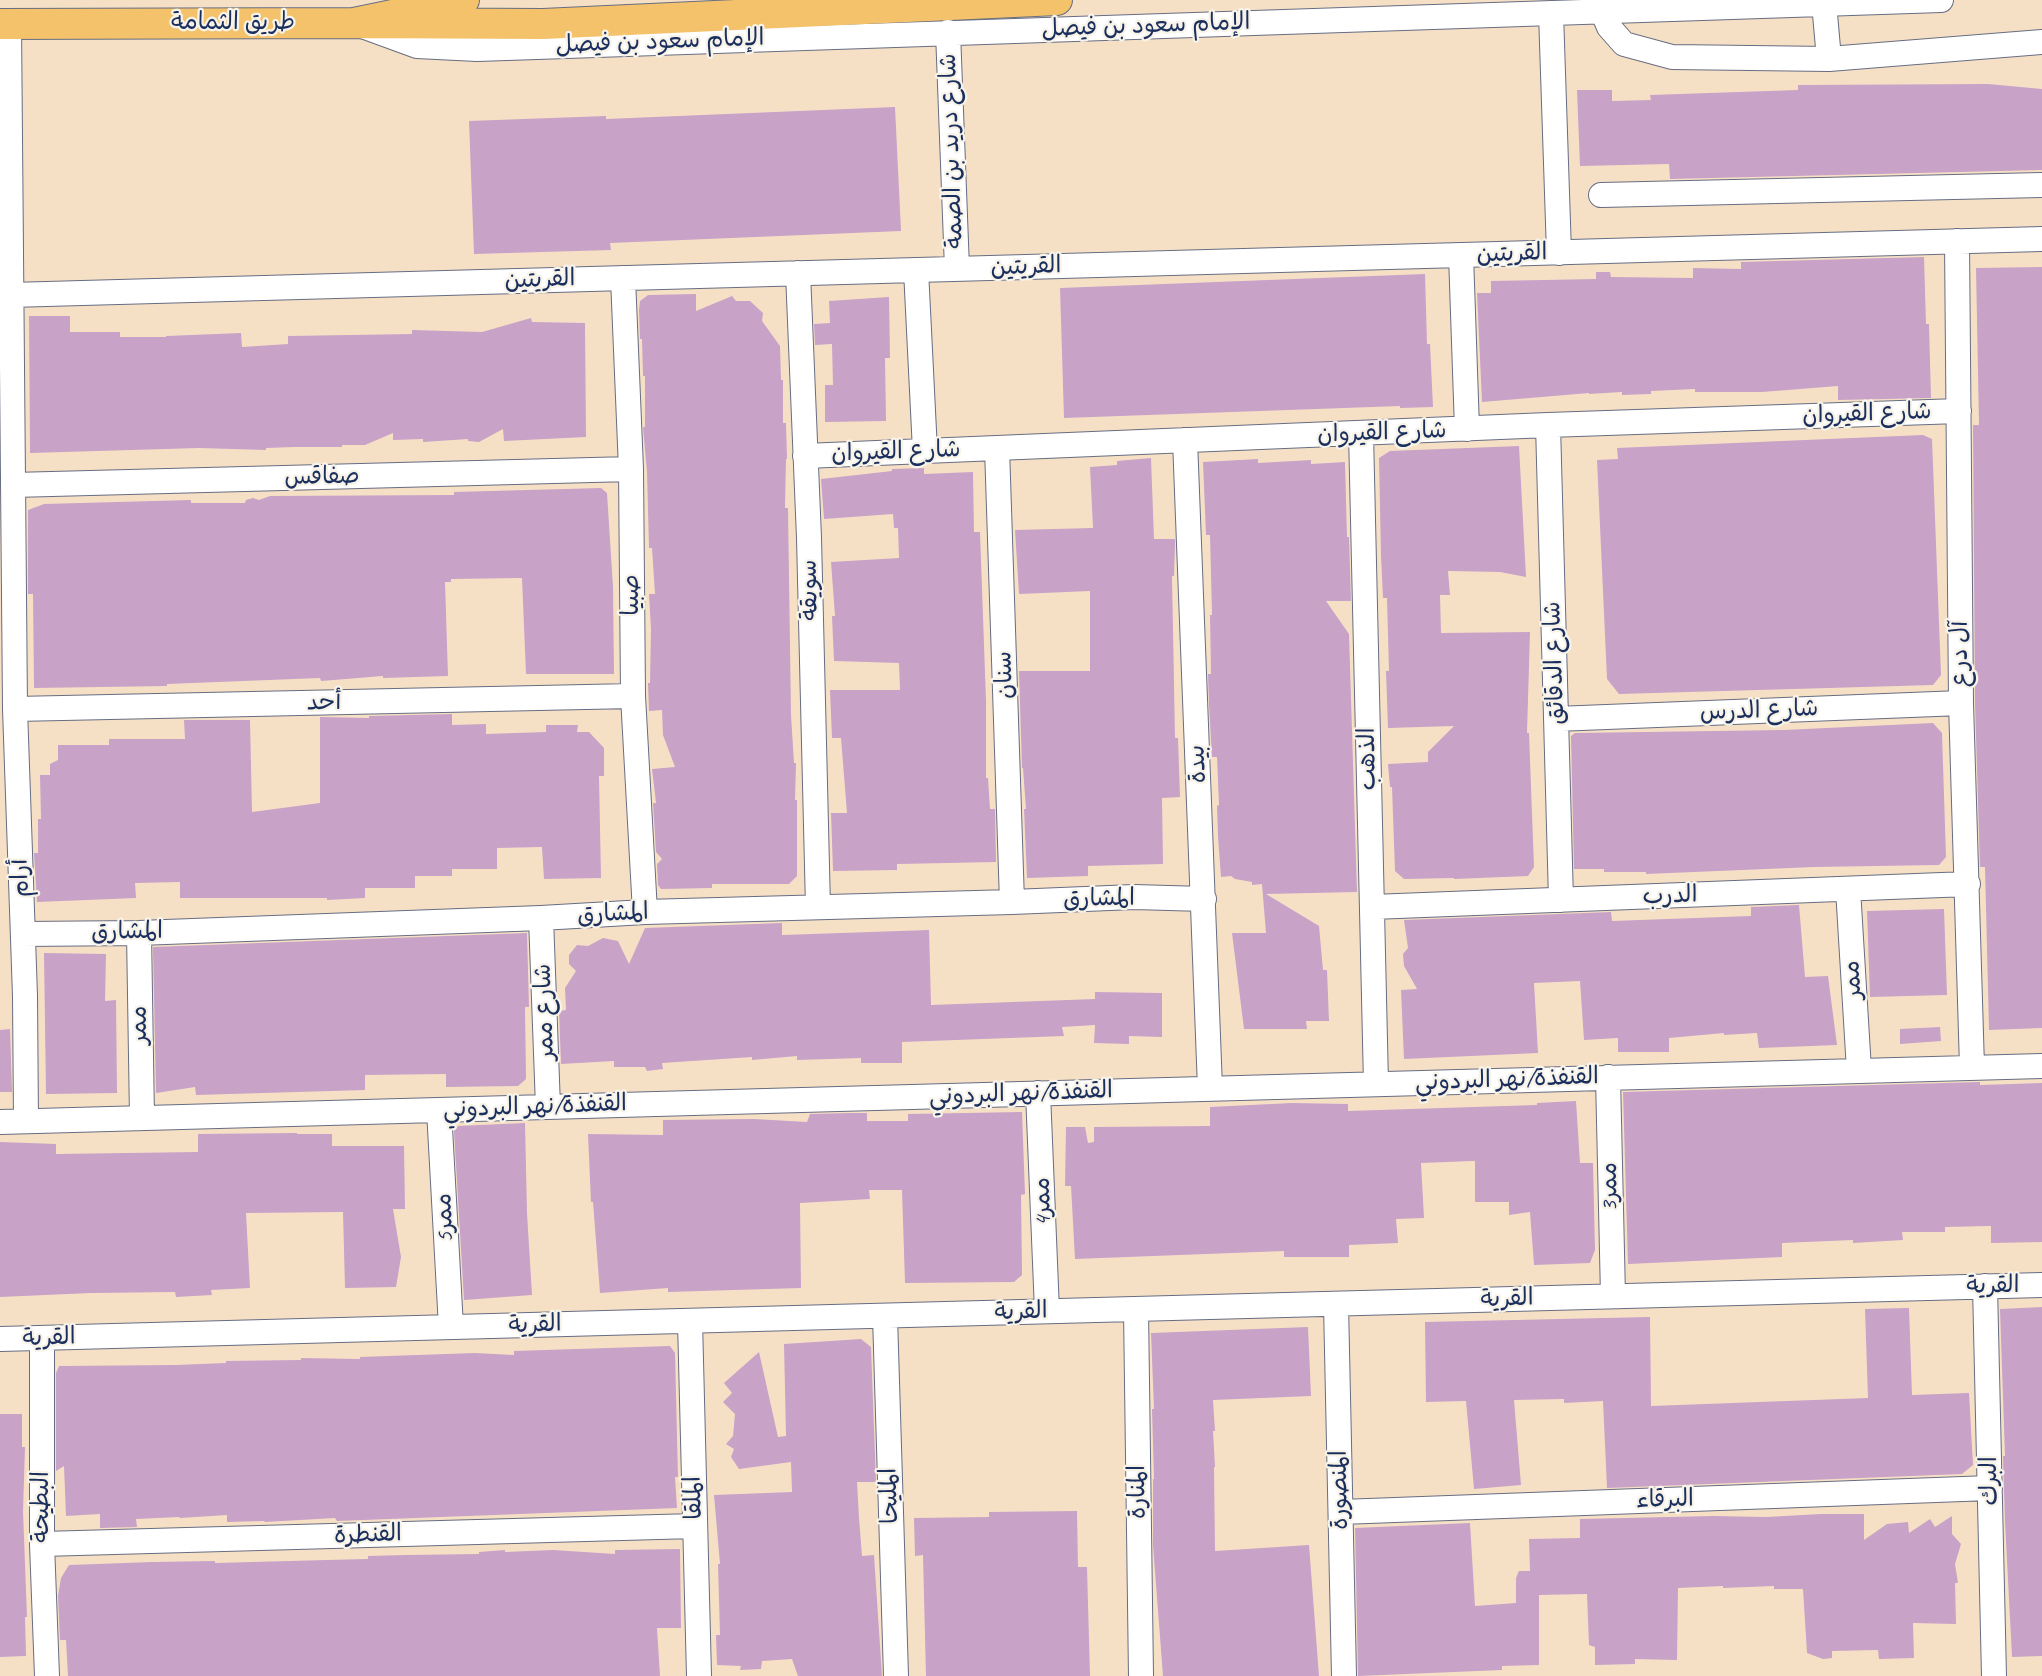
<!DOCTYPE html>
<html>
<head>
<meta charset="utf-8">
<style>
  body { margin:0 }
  canvas { display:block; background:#f5e0c6 }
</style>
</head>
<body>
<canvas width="2042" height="1676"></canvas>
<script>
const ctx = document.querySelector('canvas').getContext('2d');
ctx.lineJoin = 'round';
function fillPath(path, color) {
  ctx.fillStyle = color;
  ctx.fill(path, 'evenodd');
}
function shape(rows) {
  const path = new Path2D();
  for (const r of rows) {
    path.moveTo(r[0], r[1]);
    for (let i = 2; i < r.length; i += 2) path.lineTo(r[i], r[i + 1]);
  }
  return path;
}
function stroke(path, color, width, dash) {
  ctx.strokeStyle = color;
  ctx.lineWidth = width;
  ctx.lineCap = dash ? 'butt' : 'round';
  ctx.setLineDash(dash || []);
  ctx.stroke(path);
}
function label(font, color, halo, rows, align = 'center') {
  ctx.font = font + ' Caveat,"Playpen Sans Arabic",sans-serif';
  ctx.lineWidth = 4.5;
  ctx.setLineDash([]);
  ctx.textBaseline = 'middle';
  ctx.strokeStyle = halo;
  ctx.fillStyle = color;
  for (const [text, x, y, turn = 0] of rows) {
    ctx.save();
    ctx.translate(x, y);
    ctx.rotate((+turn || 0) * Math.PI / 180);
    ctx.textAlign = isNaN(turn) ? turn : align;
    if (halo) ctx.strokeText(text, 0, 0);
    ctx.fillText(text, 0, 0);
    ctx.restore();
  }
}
const building = shape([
  [1988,84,2042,89,2042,170,1670,179,1669,164,1580,166,1577,90,1612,90,1612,101,1651,100,1650,95,1798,90,1798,85],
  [895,107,901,231,610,243,611,250,474,254,469,121,606,116,606,119],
  [1924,257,1926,324,1929,324,1931,398,1838,400,1838,386,1762,392,1695,392,1695,389,1651,391,1651,394,1622,395,1622,392,1589,394,1589,393,1482,402,1477,293,1491,293,1491,281,1596,279,1596,272,1610,272,1611,277,1693,278,1693,268,1741,269,1741,262],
  [2042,267,2042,1028,1989,1030,1985,867,1980,867,1975,703,1973,425,1979,425,1976,268],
  [1425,274,1427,344,1430,344,1433,407,1400,408,1400,406,1064,418,1060,288],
  [696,294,696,311,732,296,736,301,750,301,763,313,762,321,780,346,781,380,783,380,783,423,786,423,787,459,786,459,785,508,788,508,791,715,794,763,796,763,795,800,797,800,797,876,789,884,712,884,712,888,661,889,658,885,657,864,662,859,656,852,653,803,656,803,652,769,675,767,663,735,662,710,649,711,648,683,650,683,651,629,649,594,655,594,652,548,649,548,647,472,643,427,645,427,645,376,643,376,642,339,640,339,639,310,640,301,648,295],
  [889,297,890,358,885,358,886,421,825,422,825,385,833,385,832,344,815,345,814,324,830,323,829,301],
  [29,316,70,316,70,332,120,332,120,337,166,337,166,336,241,333,242,347,288,344,288,336,412,334,412,330,482,332,531,318,532,322,585,323,586,437,504,441,503,429,479,442,468,441,468,439,423,442,423,439,393,440,393,433,365,445,342,445,342,447,295,447,266,448,266,450,199,448,30,453],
  [1923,435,1932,439,1941,675,1933,685,1619,694,1607,679,1597,460,1618,459,1617,448],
  [1519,446,1526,577,1500,572,1448,571,1450,595,1440,595,1441,633,1530,632,1527,733,1529,733,1534,867,1528,876,1454,879,1454,878,1404,879,1395,871,1392,787,1390,787,1388,764,1428,762,1428,752,1454,726,1388,728,1386,671,1389,671,1387,598,1383,598,1381,556,1379,458,1390,451],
  [1151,458,1154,539,1175,539,1175,544,1174,576,1172,576,1175,738,1178,738,1180,797,1162,798,1163,864,1088,866,1088,876,1027,878,1024,809,1026,809,1023,768,1022,768,1019,671,1090,671,1090,591,1019,594,1015,530,1093,528,1090,467,1117,465,1117,461],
  [1258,459,1258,463,1311,460,1311,464,1345,462,1347,537,1349,537,1351,601,1326,601,1349,634,1357,892,1266,894,1319,926,1323,970,1327,970,1329,1021,1306,1021,1307,1029,1244,1029,1232,933,1266,933,1262,884,1252,885,1252,882,1235,879,1231,876,1221,877,1218,837,1217,806,1219,805,1217,757,1212,757,1209,704,1208,674,1211,674,1210,615,1212,615,1210,535,1206,535,1203,462],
  [924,468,924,474,973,472,974,532,980,532,986,701,986,778,988,778,990,809,995,809,996,862,897,864,897,870,833,871,831,813,847,813,841,738,832,738,830,690,900,690,899,663,834,661,832,616,835,616,831,562,899,558,898,528,894,528,893,514,824,519,821,479,892,471,892,469],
  [601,488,607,493,613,587,614,674,526,674,522,578,451,579,451,582,445,582,448,676,383,678,383,676,321,681,320,678,167,684,167,686,34,688,33,594,28,594,28,510,44,504,191,500,191,503,245,503,246,500,253,498,259,500,270,496,454,495,454,492],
  [452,714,452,725,486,724,486,734,546,732,546,725,578,725,577,732,589,732,604,748,604,776,599,776,601,878,544,879,542,847,497,848,497,869,452,869,452,876,415,876,415,888,365,888,365,898,327,900,327,898,180,898,180,882,135,883,136,898,37,902,34,853,38,853,38,819,41,819,40,775,50,775,50,764,58,760,58,745,109,745,109,739,185,739,184,720,250,720,252,812,320,803,320,717,369,718,369,716],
  [1933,723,1942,733,1946,857,1939,865,1814,867,1646,874,1646,872,1604,872,1604,869,1574,869,1571,736,1575,733,1784,730],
  [1799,905,1805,977,1828,976,1837,1045,1759,1048,1757,1033,1724,1035,1724,1033,1669,1038,1669,1052,1618,1052,1618,1038,1584,1040,1580,981,1534,983,1538,1053,1404,1059,1401,990,1417,989,1404,966,1403,954,1408,948,1404,920,1611,912,1612,921,1751,916,1751,907],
  [1944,909,1947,995,1870,997,1867,911],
  [782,923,782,935,929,930,931,1005,1095,999,1095,992,1162,993,1162,1037,1129,1036,1129,1044,1094,1043,1095,1025,1062,1027,1064,1036,902,1042,902,1063,861,1063,861,1058,797,1060,797,1056,752,1060,752,1057,662,1063,663,1069,647,1071,645,1067,614,1067,614,1061,561,1064,559,1011,566,1010,565,988,576,971,569,964,569,955,577,945,588,946,603,938,618,941,629,964,645,928],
  [527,933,529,1007,525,1007,526,1079,518,1086,446,1087,446,1074,365,1075,365,1090,196,1095,195,1087,156,1093,153,947],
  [44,953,106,954,105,1001,116,1000,117,1093,46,1094],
  [1940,1027,1941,1041,1900,1044,1900,1029],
  [10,1029,12,1092,0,1092,0,1030],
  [1980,1082,1980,1085,2042,1083,2042,1242,1991,1243,1991,1226,1945,1227,1945,1232,1902,1232,1903,1240,1853,1243,1853,1240,1782,1243,1782,1257,1628,1264,1623,1092],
  [1576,1101,1580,1163,1593,1163,1595,1250,1590,1263,1534,1265,1530,1212,1509,1215,1509,1202,1475,1202,1475,1161,1472,1161,1421,1163,1424,1218,1396,1219,1398,1243,1349,1245,1349,1257,1284,1257,1284,1251,1075,1259,1071,1186,1065,1186,1066,1127,1085,1127,1088,1143,1094,1142,1094,1127,1210,1126,1210,1107,1292,1103,1348,1104,1348,1111,1537,1105,1537,1103],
  [1022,1112,1025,1194,1021,1195,1022,1275,1014,1282,905,1283,902,1190,869,1190,870,1199,800,1203,801,1288,668,1292,668,1288,600,1293,593,1202,591,1202,588,1134,663,1135,663,1120,754,1119,807,1122,810,1114,851,1113,867,1113,867,1121,908,1121,908,1114],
  [525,1123,527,1213,532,1295,464,1300,454,1131,458,1126],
  [297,1133,297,1134,332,1134,332,1146,404,1146,405,1209,393,1209,401,1257,396,1287,345,1288,343,1212,246,1213,250,1288,211,1290,212,1295,176,1297,175,1292,91,1293,0,1297,0,1142,56,1144,56,1154,198,1152,198,1134],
  [2042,1307,2042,1656,2012,1657,2005,1522,2003,1456,2005,1456,2000,1309],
  [1909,1308,1912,1395,1969,1393,1973,1465,1962,1474,1607,1488,1603,1401,1564,1403,1564,1399,1514,1400,1521,1485,1474,1489,1466,1401,1426,1402,1425,1322,1650,1317,1651,1406,1868,1398,1865,1309],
  [1308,1327,1311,1396,1213,1400,1215,1431,1213,1431,1215,1467,1214,1467,1215,1551,1309,1545,1319,1676,1163,1676,1153,1545,1153,1479,1154,1479,1152,1409,1154,1409,1151,1333],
  [861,1339,871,1347,876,1482,857,1482,859,1518,862,1556,874,1555,882,1676,798,1676,792,1659,762,1661,761,1669,740,1670,741,1666,717,1665,716,1635,720,1635,718,1564,720,1564,714,1495,792,1492,791,1462,739,1469,731,1457,734,1449,726,1444,733,1436,735,1414,723,1402,732,1393,724,1383,759,1352,778,1437,786,1436,784,1344],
  [670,1346,675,1353,678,1477,675,1477,677,1508,337,1521,335,1518,265,1522,264,1521,227,1522,227,1515,180,1518,179,1517,136,1519,137,1527,100,1528,100,1514,66,1516,64,1466,56,1471,56,1373,59,1366,175,1365,226,1363,226,1361,301,1360,301,1358,360,1359,360,1357,475,1353,514,1355,514,1351],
  [0,1414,22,1414,22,1447,25,1447,23,1511,27,1617,25,1617,26,1656,0,1657],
  [1077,1511,1078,1567,1087,1567,1090,1676,926,1676,923,1555,915,1556,914,1518,989,1517,989,1512],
  [1821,1514,1864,1514,1864,1540,1887,1524,1908,1522,1909,1533,1930,1519,1935,1527,1952,1516,1952,1534,1961,1544,1955,1564,1958,1583,1955,1583,1956,1624,1913,1623,1914,1658,1879,1659,1878,1650,1832,1651,1832,1658,1823,1659,1807,1653,1803,1589,1774,1589,1774,1586,1723,1588,1723,1586,1678,1588,1677,1660,1635,1659,1635,1664,1595,1665,1595,1647,1589,1645,1587,1594,1539,1595,1539,1665,1502,1666,1502,1670,1358,1676,1355,1528,1470,1523,1475,1606,1516,1603,1516,1578,1519,1571,1530,1571,1529,1539,1580,1538,1580,1519,1713,1516,1767,1517],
  [680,1549,681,1628,657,1628,660,1676,68,1676,66,1640,60,1640,58,1596,61,1578,69,1565,152,1562,215,1561,215,1563,326,1560,368,1559,368,1556,406,1555,479,1554,479,1552,505,1550,505,1552,553,1550,615,1554,615,1550]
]);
const minor = shape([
  [1824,3,1829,59],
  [1602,11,1609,27,1624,44,1672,57,1829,59,2042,42],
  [1551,13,1559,253],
  [9,24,15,709,25,996,26,1121],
  [365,27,417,46,477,49,1941,0],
  [948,32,957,269],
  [1601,195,2042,185],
  [1957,241,1961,703,1972,1067],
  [1461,255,1467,429],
  [916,270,925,451],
  [798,273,809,538,818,907],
  [623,278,631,469,633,696,645,912],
  [10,295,2042,239],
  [1548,425,1561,900],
  [1361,433,1376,1084],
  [1185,440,1210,1088],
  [997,448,1012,902],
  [805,456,1548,425,1959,411],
  [13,485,631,469],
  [15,709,633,696],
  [1556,719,1961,703],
  [1848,889,1859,1070],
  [1372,907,1968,884],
  [541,918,548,1107],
  [139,933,142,1118],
  [23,934,139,933,541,918,645,912,1012,902,1134,897,1204,899],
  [1608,1077,1613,1296],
  [1038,1093,1047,1311],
  [439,1110,451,1327],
  [0,1122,2042,1066],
  [1985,1286,1994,1676],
  [1336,1304,1344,1676],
  [1136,1309,1141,1676],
  [885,1316,896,1676],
  [690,1321,699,1676],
  [42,1338,42,1544,47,1676],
  [0,1339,2042,1285],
  [1341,1512,1990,1488],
  [42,1544,695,1526]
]);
const major = shape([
  [354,23,543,24,1057,0],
  [0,24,354,23,464,0]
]);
const streetNames = [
  ["طريق الثمامة",233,23],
  ["الإمام سعود بن فيصل",1146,26,-2],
  ["الإمام سعود بن فيصل",660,42,-2],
  ["شارع دريد بن الصمة",952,151,-92],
  ["القريتين",1512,254,-2],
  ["القريتين",1026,267,-2],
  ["القريتين",540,280,-2],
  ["شارع القيروان",1867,414,-2],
  ["شارع القيروان",1382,433,-2],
  ["شارع القيروان",896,452,-2],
  ["صفاقس",322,477,-1],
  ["سويقة",810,590,-91],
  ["صبيا",632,595,-90],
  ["آل درع",1961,654,-90],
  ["شارع الدقائق",1555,663,-92],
  ["سنان",1005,675,-92],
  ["أحد",324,703,-1],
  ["شارع الدرس",1759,711,-2],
  ["الذهب",1368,759,-91],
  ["بيدة",1198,764,-92],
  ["أرام",21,878,-92],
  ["الدرب",1670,896,-2],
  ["المشارق",1099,899,-1],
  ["المشارق",613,914,-3],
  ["المشارق",127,932,-1],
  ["ممر",1853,980,-94],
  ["شارع ممر",545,1012,-92],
  ["ممر",140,1025,-90],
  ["القنفذة/نهر البردوني",1507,1080,-2],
  ["القنفذة/نهر البردوني",1021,1094,-2],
  ["القنفذة/نهر البردوني",535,1107,-2],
  ["ممر3",1610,1187,-91],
  ["ممر4",1043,1202,-92],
  ["ممر5",445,1218,-93],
  ["القرية",1993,1286,-1],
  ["القرية",1507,1299,-2],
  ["القرية",1021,1312,-2],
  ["القرية",535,1325,-2],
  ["القرية",49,1338,-2],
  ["البرك",1990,1481,-91],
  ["المنصورة",1340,1490,-91],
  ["المنارة",1138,1492,-91],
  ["المليحا",890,1496,-92],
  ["الملقا",694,1498,-92],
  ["البرقاء",1665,1500,-2],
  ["البطيحة",42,1507,-90],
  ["القنطرة",368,1535,-2]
];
fillPath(building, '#c9a2c8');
stroke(minor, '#676d82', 26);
stroke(major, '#676d82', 32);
stroke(minor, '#fff', 24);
stroke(major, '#f3c26a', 30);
label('24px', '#1b2f5e', '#f7f3e8', streetNames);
</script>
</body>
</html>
